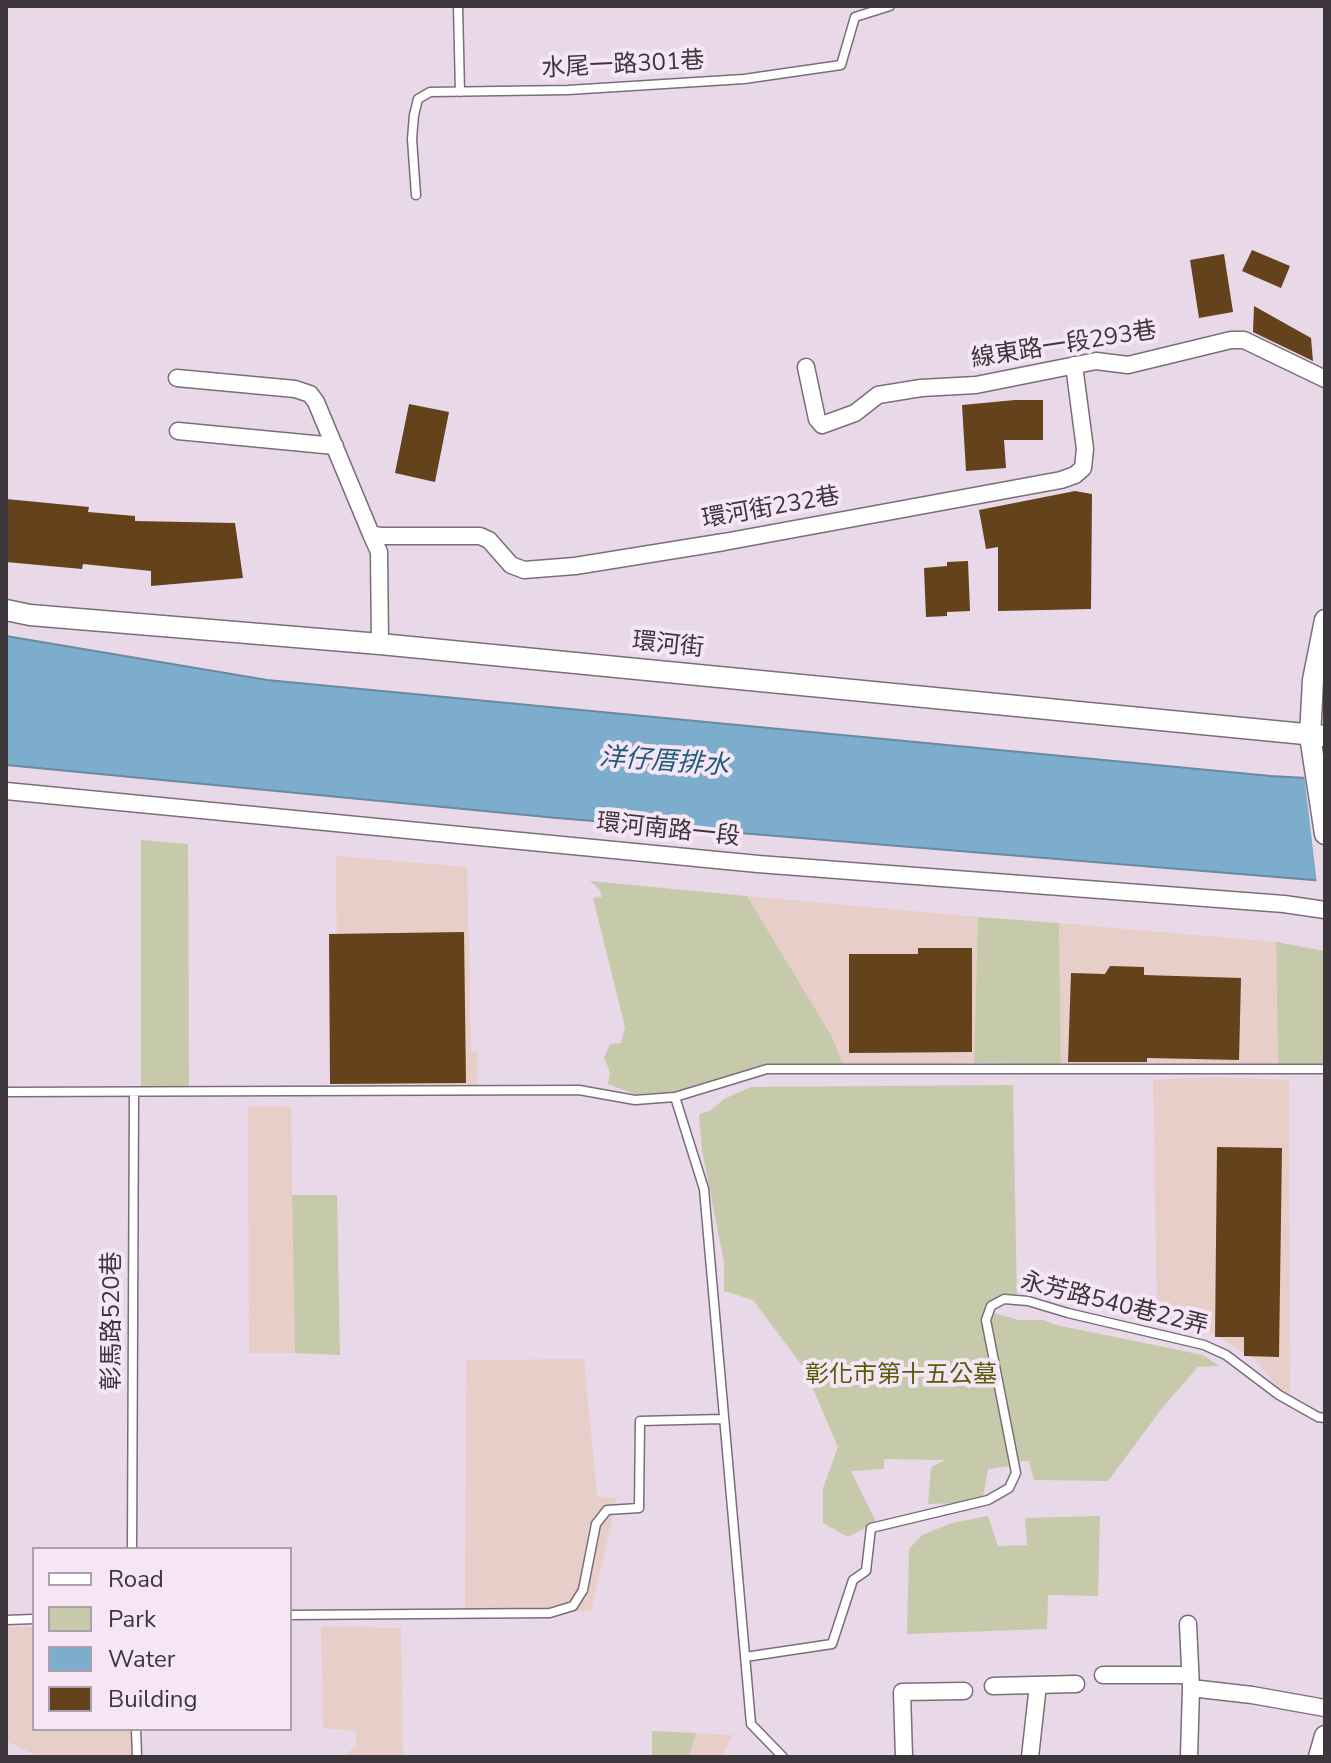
<!DOCTYPE html>
<html>
<head>
<meta charset="utf-8">
<style>
  body { margin:0 }
  #map { position:relative; width:1331px; height:1763px; overflow:hidden; background:#e8d8e8; font-family:"Nunito Sans",sans-serif }
  canvas { display:block }
  .frame { position:absolute; inset:0; border:8px solid #3d373d; pointer-events:none }
  .legend { position:absolute; left:32px; top:1547px; width:260px; height:184px; box-sizing:border-box; background:#f5e5f5; border:2px solid #ab9fab; margin:0; padding:10px 14px; list-style:none; font-size:24px; color:#3d373d }
  .legend li { display:flex; align-items:center; gap:16px; height:40px }
  .legend b { width:40px; border:2px solid #ab9fab }
</style>
</head>
<body>
<div id="map">
<canvas width="1331" height="1763"></canvas>
<div class="frame"></div>
<ul class="legend">
<li><b style="height:10px;background:#fff"></b>Road</li>
<li><b style="height:22px;background:#c6caab"></b>Park</li>
<li><b style="height:22px;background:#7cadcc"></b>Water</li>
<li><b style="height:22px;background:#63421c"></b>Building</li>
</ul>
</div>
<script>
const ctx = document.querySelector('canvas').getContext('2d');
ctx.lineJoin = 'round';
function fillPath(path, color) {
  ctx.fillStyle = color;
  ctx.fill(path, 'evenodd');
}
function shape(rows) {
  const path = new Path2D();
  for (const r of rows) {
    path.moveTo(r[0], r[1]);
    for (let i = 2; i < r.length; i += 2) path.lineTo(r[i], r[i + 1]);
  }
  return path;
}
function stroke(path, color, width, dash) {
  ctx.strokeStyle = color;
  ctx.lineWidth = width;
  ctx.lineCap = dash ? 'butt' : 'round';
  ctx.setLineDash(dash || []);
  ctx.stroke(path);
}
function label(font, color, halo, rows, align = 'center') {
  ctx.font = font + ' "Nunito Sans","Noto Sans TC",sans-serif';
  ctx.lineWidth = 8;
  ctx.setLineDash([]);
  ctx.textBaseline = 'middle';
  ctx.strokeStyle = halo;
  ctx.fillStyle = color;
  for (const [text, x, y, turn = 0] of rows) {
    ctx.save();
    ctx.translate(x, y);
    ctx.rotate((+turn || 0) * Math.PI / 180);
    ctx.textAlign = isNaN(turn) ? turn : align;
    if (halo) ctx.strokeText(text, 0, 0);
    ctx.fillText(text, 0, 0);
    ctx.restore();
  }
}
const industrial = shape([
  [336,856,467,867,471,1051,478,1052,477,1091,338,1090],
  [747,896,978,917,974,1063,845,1068,831,1035],
  [1059,923,1276,942,1278,1066,1061,1065],
  [1215,1077,1289,1080,1290,1404,1255,1359,1212,1333,1189,1333,1157,1316,1153,1080],
  [291,1106,295,1353,249,1353,248,1107],
  [584,1359,597,1496,617,1498,591,1611,465,1611,466,1360],
  [321,1626,401,1628,403,1757,343,1757,356,1746,356,1731,323,1728],
  [6,1627,34,1627,34,1729,136,1729,135,1757,39,1757,6,1741],
  [696,1733,732,1735,722,1757,689,1757]
]);
const green = shape([
  [141,840,188,844,189,1089,141,1089],
  [590,881,747,896,831,1035,845,1068,780,1071,678,1100,650,1100,608,1084,610,1072,604,1058,610,1044,621,1043,625,1027,593,898,602,897,599,889],
  [978,917,1059,923,1061,1065,974,1063],
  [1276,942,1325,951,1325,1065,1278,1066],
  [1013,1085,1017,1302,991,1304,987,1311,1019,1320,1044,1320,1056,1325,1203,1355,1219,1366,1198,1367,1163,1407,1108,1481,1034,1480,1029,1461,1010,1461,1010,1466,988,1469,983,1497,971,1503,928,1504,931,1467,945,1460,884,1459,884,1469,851,1471,876,1522,848,1537,823,1523,823,1488,838,1447,804,1368,753,1300,724,1291,724,1262,702,1151,699,1114,710,1111,724,1099,751,1087],
  [292,1195,337,1195,340,1355,295,1353],
  [988,1516,998,1546,1027,1545,1025,1518,1100,1516,1098,1596,1048,1595,1047,1629,907,1634,909,1549,922,1535,952,1523],
  [652,1731,696,1733,689,1757,652,1757]
]);
const water = shape([
  [6,636,267,680,1271,776,1325,779,1325,881,557,818,6,765,6,636]
]);
const pier = shape([
  [1304,774,1325,775,1325,885,1317,884]
]);
const building = shape([
  [1252,250,1290,266,1281,288,1242,271],
  [1224,254,1233,312,1199,318,1190,260],
  [1254,306,1311,338,1313,361,1253,332],
  [1015,400,1043,400,1043,440,1004,440,1006,468,966,471,962,405],
  [409,404,449,412,435,482,395,473],
  [1075,491,1092,494,1091,609,998,611,998,547,986,549,979,510],
  [6,499,89,507,88,512,135,516,135,521,235,523,243,578,151,586,151,571,83,564,82,569,6,562],
  [968,561,970,611,947,612,947,616,926,617,924,568,947,566,947,562],
  [464,932,466,1083,330,1084,329,934],
  [918,948,972,948,972,1052,849,1053,849,954,918,954],
  [1110,966,1144,967,1144,975,1241,978,1239,1060,1147,1058,1147,1062,1068,1062,1071,973,1105,974],
  [1217,1147,1282,1148,1279,1357,1244,1356,1244,1337,1215,1337]
]);
const service = shape([
  [458,6,460,92],
  [416,195,412,139,414,115,418,99,430,92,568,90,744,79,841,65,855,17,890,6],
  [6,1092,579,1090,635,1100,675,1097,767,1069,1325,1069],
  [675,1097,704,1189,751,1724,783,1757],
  [132,1549,134,1092],
  [290,1615,550,1613,573,1606,583,1590,596,1524,607,1510,639,1508,640,1421,722,1419],
  [6,1620,34,1619],
  [745,1657,832,1644,853,1580,866,1571,871,1528,988,1500,1009,1488,1016,1473,986,1320,991,1306,1004,1299,1028,1301,1068,1313,1204,1345,1226,1355,1279,1395,1318,1417,1325,1418],
  [136,1729,137,1757]
]);
const minor = shape([
  [806,367,817,419,822,425,855,413,878,395,921,388,976,385,1096,361,1128,365,1231,340,1244,340,1325,379],
  [177,378,295,389,310,394,316,402,371,534,381,536,480,536,489,540,511,565,524,570,575,566,724,542,1061,480,1075,475,1083,468,1085,449,1074,365],
  [178,431,335,446],
  [371,534,379,552,380,644],
  [6,791,758,864,1284,904,1325,910],
  [1188,1624,1191,1688,1189,1757],
  [1103,1675,1189,1675],
  [993,1686,1076,1684],
  [1191,1688,1252,1695,1325,1708],
  [904,1757,902,1692,964,1691],
  [1030,1757,1038,1685]
]);
const tertiary = shape([
  [6,610,30,615,380,644,1325,736],
  [1325,620,1313,680,1310,736,1325,834],
  [1319,1757,1325,1736]
]);
const streetNames = [
  ["水尾一路301巷",623,66,-3],
  ["線東路一段293巷",1064,346,-9],
  ["環河街232巷",771,509,-10],
  ["環河街",668,646,6],
  ["環河南路一段",668,831,6],
  ["永芳路540巷22弄",1114,1305,14],
  ["彰馬路520巷",113,1321,-90]
];
const parkNames = [
  ["彰化市第十五公墓",901,1376]
];
const waterNames = [
  ["洋仔厝排水",664,763,4]
];
fillPath(industrial, '#e8cec9');
fillPath(green, '#c6caab');
fillPath(water, '#7cadcc');
stroke(water, '#698aa1', 2);
fillPath(pier, '#e8d8e8');
fillPath(building, '#63421c');
stroke(service, '#7b6d7b', 11);
stroke(minor, '#7b6d7b', 19);
stroke(tertiary, '#7b6d7b', 23);
stroke(service, '#fff', 8);
stroke(minor, '#fff', 16);
stroke(tertiary, '#fff', 20);
label('24px', '#3d373d', '#f5e5f5', streetNames);
label('24px', '#585c06', '#f5e5f5', parkNames);
label('italic 26px', '#215b7b', '#f5e5f5', waterNames);
</script>
</body>
</html>
